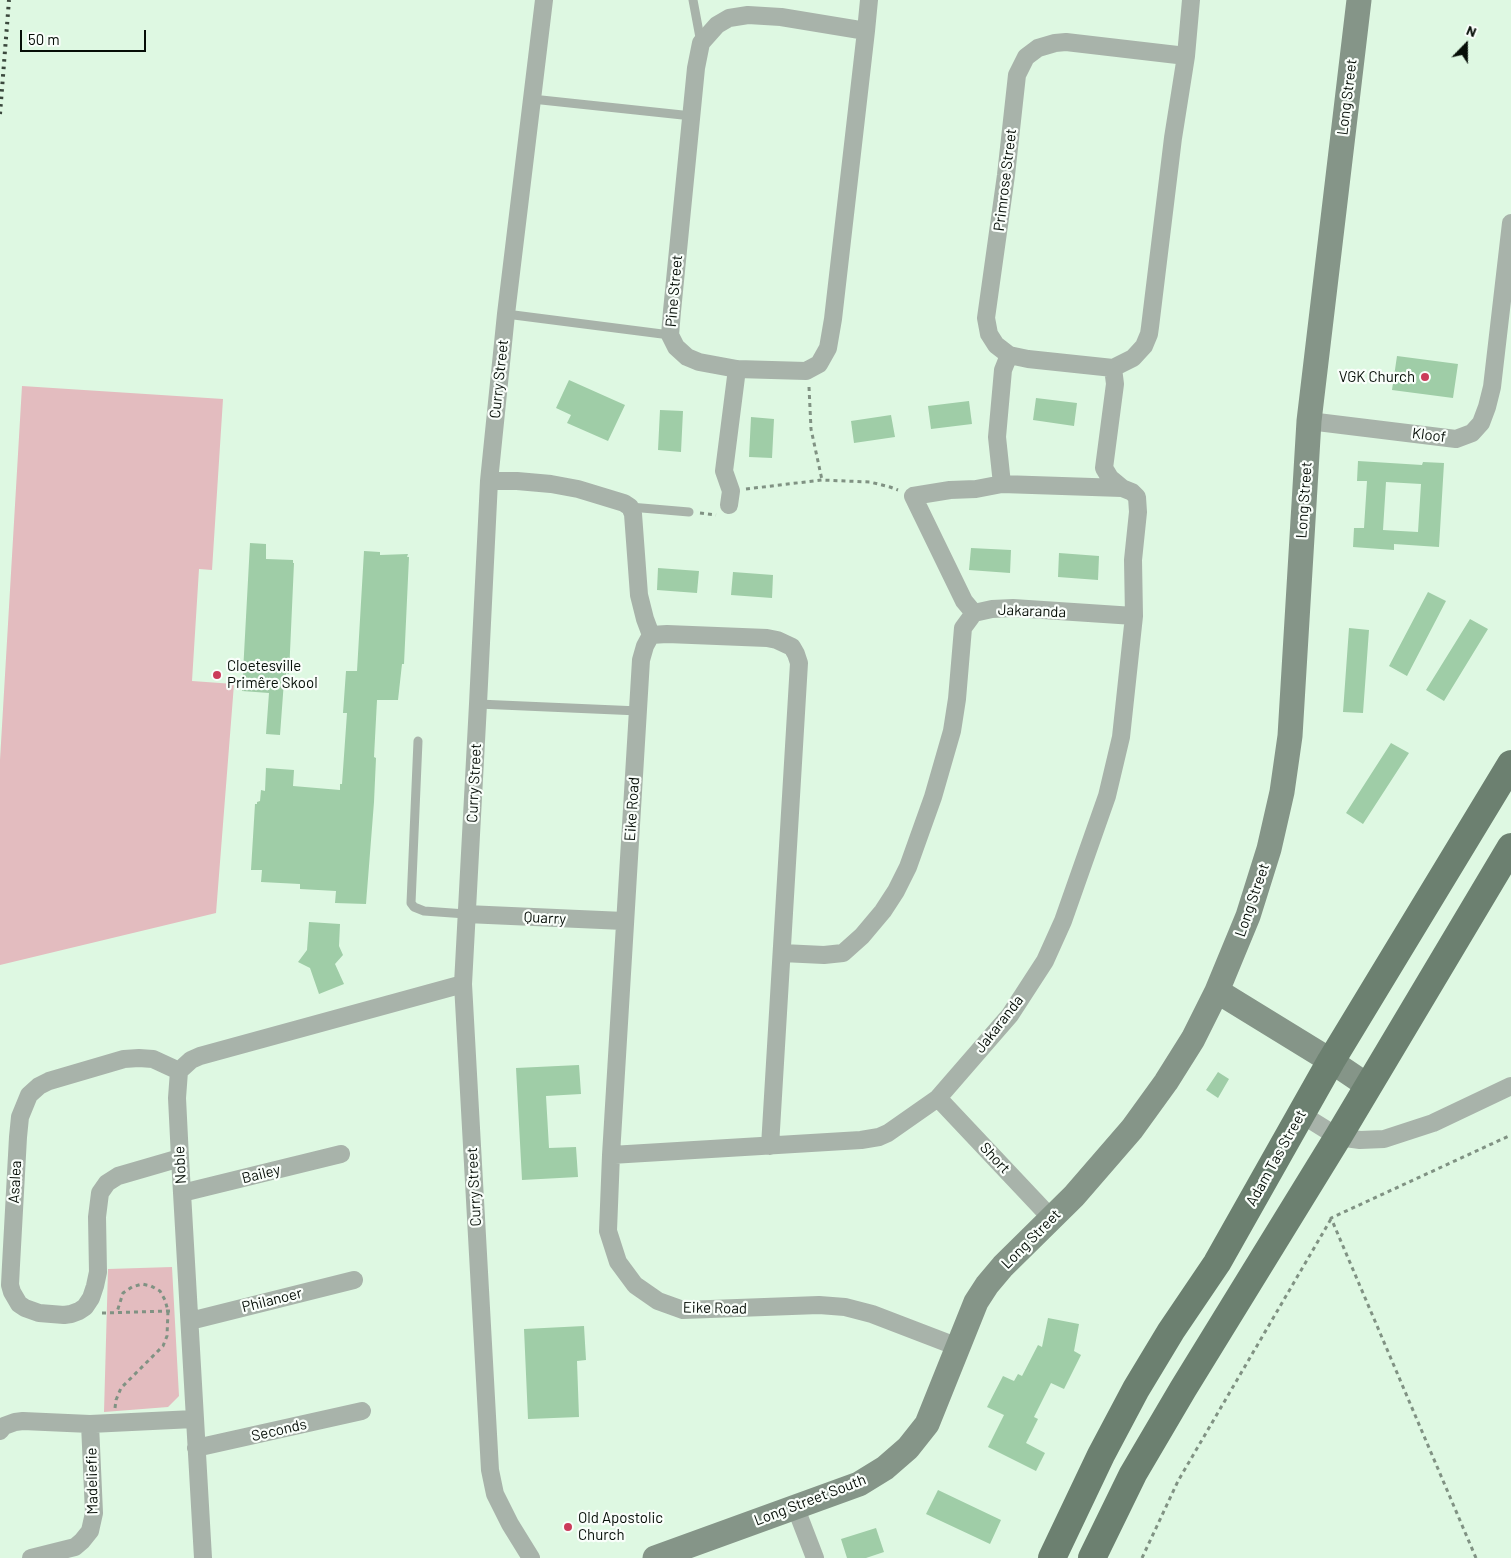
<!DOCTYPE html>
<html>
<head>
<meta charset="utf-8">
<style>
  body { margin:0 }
  #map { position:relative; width:1511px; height:1558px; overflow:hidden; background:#def8e2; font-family:Barlow,sans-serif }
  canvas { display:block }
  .north { position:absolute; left:1441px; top:20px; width:50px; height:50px; -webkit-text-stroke:4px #f9fefa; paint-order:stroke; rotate:22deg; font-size:14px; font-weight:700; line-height:20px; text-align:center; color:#060e07 }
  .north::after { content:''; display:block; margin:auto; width:18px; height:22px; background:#060e07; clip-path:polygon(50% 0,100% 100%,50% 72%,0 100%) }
  .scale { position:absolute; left:20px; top:30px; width:126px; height:22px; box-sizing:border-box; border:2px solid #060e07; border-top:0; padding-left:6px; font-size:15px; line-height:18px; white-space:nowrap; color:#060e07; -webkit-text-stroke:4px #f9fefa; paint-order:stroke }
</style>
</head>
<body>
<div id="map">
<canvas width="1511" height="1558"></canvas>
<div class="north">N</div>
<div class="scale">50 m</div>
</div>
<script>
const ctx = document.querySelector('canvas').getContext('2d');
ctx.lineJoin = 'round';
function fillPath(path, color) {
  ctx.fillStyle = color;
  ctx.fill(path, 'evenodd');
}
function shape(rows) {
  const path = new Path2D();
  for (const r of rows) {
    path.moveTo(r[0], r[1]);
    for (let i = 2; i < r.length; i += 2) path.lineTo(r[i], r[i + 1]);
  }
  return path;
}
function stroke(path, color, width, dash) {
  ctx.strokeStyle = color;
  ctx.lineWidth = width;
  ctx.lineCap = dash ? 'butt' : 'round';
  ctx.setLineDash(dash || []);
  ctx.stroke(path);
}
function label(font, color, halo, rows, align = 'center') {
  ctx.font = font + ' Barlow,sans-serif';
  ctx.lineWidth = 4.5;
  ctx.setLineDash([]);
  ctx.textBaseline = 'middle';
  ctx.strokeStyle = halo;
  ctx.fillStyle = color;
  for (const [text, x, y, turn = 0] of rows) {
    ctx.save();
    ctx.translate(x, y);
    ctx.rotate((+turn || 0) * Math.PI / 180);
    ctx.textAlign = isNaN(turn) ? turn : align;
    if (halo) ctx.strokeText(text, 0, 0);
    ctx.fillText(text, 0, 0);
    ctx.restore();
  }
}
const green = shape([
  [22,386,223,399,212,570,199,569,192,681,234,684,216,913,0,965,0,760],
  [172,1267,179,1396,168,1407,104,1412,108,1269]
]);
const building = shape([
  [1397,356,1458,364,1453,398,1392,390],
  [569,380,625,405,608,441,567,423,571,415,556,408],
  [1036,398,1077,403,1074,426,1033,420],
  [969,401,972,424,931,429,928,406],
  [660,410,683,411,681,452,658,450],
  [891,415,895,437,854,443,851,421],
  [751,417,774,419,772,458,749,457],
  [1358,461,1422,465,1423,462,1444,463,1439,547,1394,544,1394,550,1353,547,1354,528,1364,528,1367,481,1357,481],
  [1386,482,1421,484,1418,532,1383,530],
  [250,543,266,544,266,559,293,560,293,563,294,563,289,674,286,673,286,681,284,681,280,735,266,734,269,693,242,691],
  [971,548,1011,550,1010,573,969,570],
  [364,551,380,552,380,555,408,554,407,557,409,557,404,664,402,664,398,700,377,700,374,757,376,758,374,802,366,904,335,903,336,891,300,889,300,884,261,882,262,870,251,870,255,804,257,804,257,802,260,801,261,790,265,791,266,768,294,770,293,786,340,790,340,784,342,784,347,713,343,713,346,671,357,671],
  [1059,553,1099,556,1098,580,1058,577],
  [658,568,699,571,697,593,657,590],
  [733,572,773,575,772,598,731,595],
  [1428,592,1446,601,1407,676,1389,666],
  [1470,619,1488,629,1444,701,1426,690],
  [1349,628,1369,630,1363,713,1343,712],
  [1391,743,1409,753,1363,824,1346,813],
  [309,922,340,924,339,946,343,955,335,964,344,984,319,994,310,968,298,962,307,950],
  [579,1065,581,1094,546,1096,549,1148,576,1147,578,1177,522,1180,516,1068],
  [1218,1072,1229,1079,1218,1098,1206,1090],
  [1048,1318,1079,1324,1074,1351,1081,1355,1064,1389,1051,1383,1034,1417,1038,1419,1026,1443,1045,1453,1036,1471,988,1447,1004,1415,987,1407,1003,1376,1014,1381,1018,1374,1022,1376,1038,1345,1042,1347],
  [584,1326,586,1360,577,1361,579,1417,528,1419,524,1329],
  [938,1490,1001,1520,990,1544,926,1514],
  [876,1528,884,1552,866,1558,847,1558,841,1539]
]);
const path = shape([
  [809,387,811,429,822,480],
  [746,489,822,480,870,482,890,487,898,490],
  [700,513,716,515],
  [102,1313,170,1311],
  [115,1408,116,1400,121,1388,163,1346,167,1336,168,1311,165,1300,160,1291,151,1286,142,1284,132,1287,123,1293,117,1312],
  [1142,1558,1178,1481,1331,1219],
  [1476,1558,1331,1218,1511,1135]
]);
const lane = shape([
  [693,0,701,43],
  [532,99,692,116],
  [506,314,670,335],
  [630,507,689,512],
  [478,704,639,711],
  [418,741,411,903,414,907,424,911,466,914]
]);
const street = shape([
  [866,31,781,17,748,15,729,18,717,25,701,43,696,68,672,311,670,335,676,347,687,357,699,362,737,369,806,371,819,364,828,348,833,319,866,31,869,0],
  [1186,56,1066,42,1055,43,1038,48,1026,57,1017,75,1006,175,986,318,989,334,996,345,1009,355,1028,359,1113,368,1133,358,1144,346,1149,334,1150,327,1173,138,1186,56,1191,0],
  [1309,421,1456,439,1472,433,1481,423,1487,407,1492,387,1511,223],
  [489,481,517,481,551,484,578,489,624,503,630,507,633,514,639,595,645,619,651,635],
  [1002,484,997,437,1003,370,1009,355],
  [729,505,731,491,724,471,737,369],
  [974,613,964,601,913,496,950,490,976,489,1002,484,1122,488],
  [651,635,645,646,641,660,611,1155,608,1231,618,1262,635,1285,658,1301,683,1310,819,1305,845,1307,872,1314,958,1347],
  [651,635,667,634,767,638,777,640,792,647,796,654,799,663,770,1146],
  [466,914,624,921],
  [782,953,824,955,843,953,862,936,883,911,896,891,908,867,933,797,952,731,957,699,963,628,974,613,992,609,1013,608,1134,616],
  [179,1071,153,1059,139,1058,124,1059,49,1081,39,1086,29,1095,20,1117,18,1137,11,1265,10,1285,12,1292,19,1304,25,1308,39,1313,64,1315,71,1314,79,1311,85,1307,91,1298,95,1286,98,1272,97,1217,100,1193,107,1183,118,1176,180,1158],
  [938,1098,1052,1219],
  [1301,1114,1338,1137,1360,1140,1384,1139,1433,1123,1511,1086],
  [611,1155,861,1140,879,1137,888,1133,938,1098,1010,1015,1045,961,1063,921,1107,796,1121,737,1134,616,1133,560,1138,512,1137,497,1132,492,1122,488,1110,478,1104,468,1115,384,1113,368],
  [182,1193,341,1154],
  [190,1321,354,1280],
  [0,1431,4,1426,15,1422,23,1421,90,1424,194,1419],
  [196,1448,362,1411],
  [795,1506,815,1558],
  [31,1558,75,1547,82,1541,90,1531,94,1513,90,1424],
  [203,1558,180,1158,177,1098,179,1071,191,1060,200,1056,463,984],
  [531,1558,510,1524,495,1494,490,1470,463,984,478,704,489,481,506,314,544,0]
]);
const secondary = shape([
  [1217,991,1331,1061,1368,1086],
  [655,1558,859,1484,885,1468,908,1448,927,1424,976,1302,987,1285,1003,1266,1074,1196,1132,1129,1166,1082,1193,1039,1217,991,1248,916,1269,849,1282,792,1290,736,1309,421,1359,0]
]);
const primary = shape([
  [1052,1558,1101,1455,1136,1389,1171,1331,1217,1263,1331,1061,1511,764],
  [1092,1558,1133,1474,1183,1389,1338,1137,1511,847]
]);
const rail = shape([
  [0,114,9,0]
]);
const markers = [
  [1425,377,5,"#cb3b5a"],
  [217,675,5,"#cb3b5a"],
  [568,1527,5,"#cb3b5a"]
];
const streetNames = [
  ["Long Street",1347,97,-83],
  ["Primrose Street",1005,180,-83],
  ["Pine Street",674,291,-85],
  ["Curry Street",499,379,-84],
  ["Kloof",1429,435,7],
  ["Long Street",1304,500,-86],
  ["Jakaranda",1032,611,2],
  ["Curry Street",474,783,-87],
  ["Eike Road",632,809,-86],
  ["Long Street",1252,900,-71],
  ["Quarry",545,918,3],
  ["Jakaranda",999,1024,-52],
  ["Short",995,1158,47],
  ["Adam Tas Street",1276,1158,-61],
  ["Noble",180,1165,-93],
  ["Bailey",261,1174,-14],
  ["Asalea",15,1182,-87],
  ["Curry Street",474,1187,-93],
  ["Long Street",1031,1239,-45],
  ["Philanoer",272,1300,-14],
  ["Eike Road",715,1308,1],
  ["Seconds",279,1430,-13],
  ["Madeliefie",92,1481,-91],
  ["Long Street South",810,1500,-21]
];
const poiNames = [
  ["VGK Church",1415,377,"right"],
  ["Cloetesville",227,666],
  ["Primêre Skool",227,683],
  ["Old Apostolic",578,1518],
  ["Church",578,1535]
];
fillPath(green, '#e3bcbf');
fillPath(building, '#9fcda7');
stroke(path, '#809283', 3, [4, 4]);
stroke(lane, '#a8b3aa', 9);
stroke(street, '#a8b3aa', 18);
stroke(secondary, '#859588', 25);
stroke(primary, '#6c8070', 28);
stroke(rail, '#3b483d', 4, [2.5, 5]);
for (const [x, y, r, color] of markers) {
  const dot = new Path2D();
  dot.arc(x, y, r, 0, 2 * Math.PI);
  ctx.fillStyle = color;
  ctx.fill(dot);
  stroke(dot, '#f9fefa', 2);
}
label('15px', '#060e07', '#f9fefa', streetNames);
label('15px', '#060e07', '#f9fefa', poiNames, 'left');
</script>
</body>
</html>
